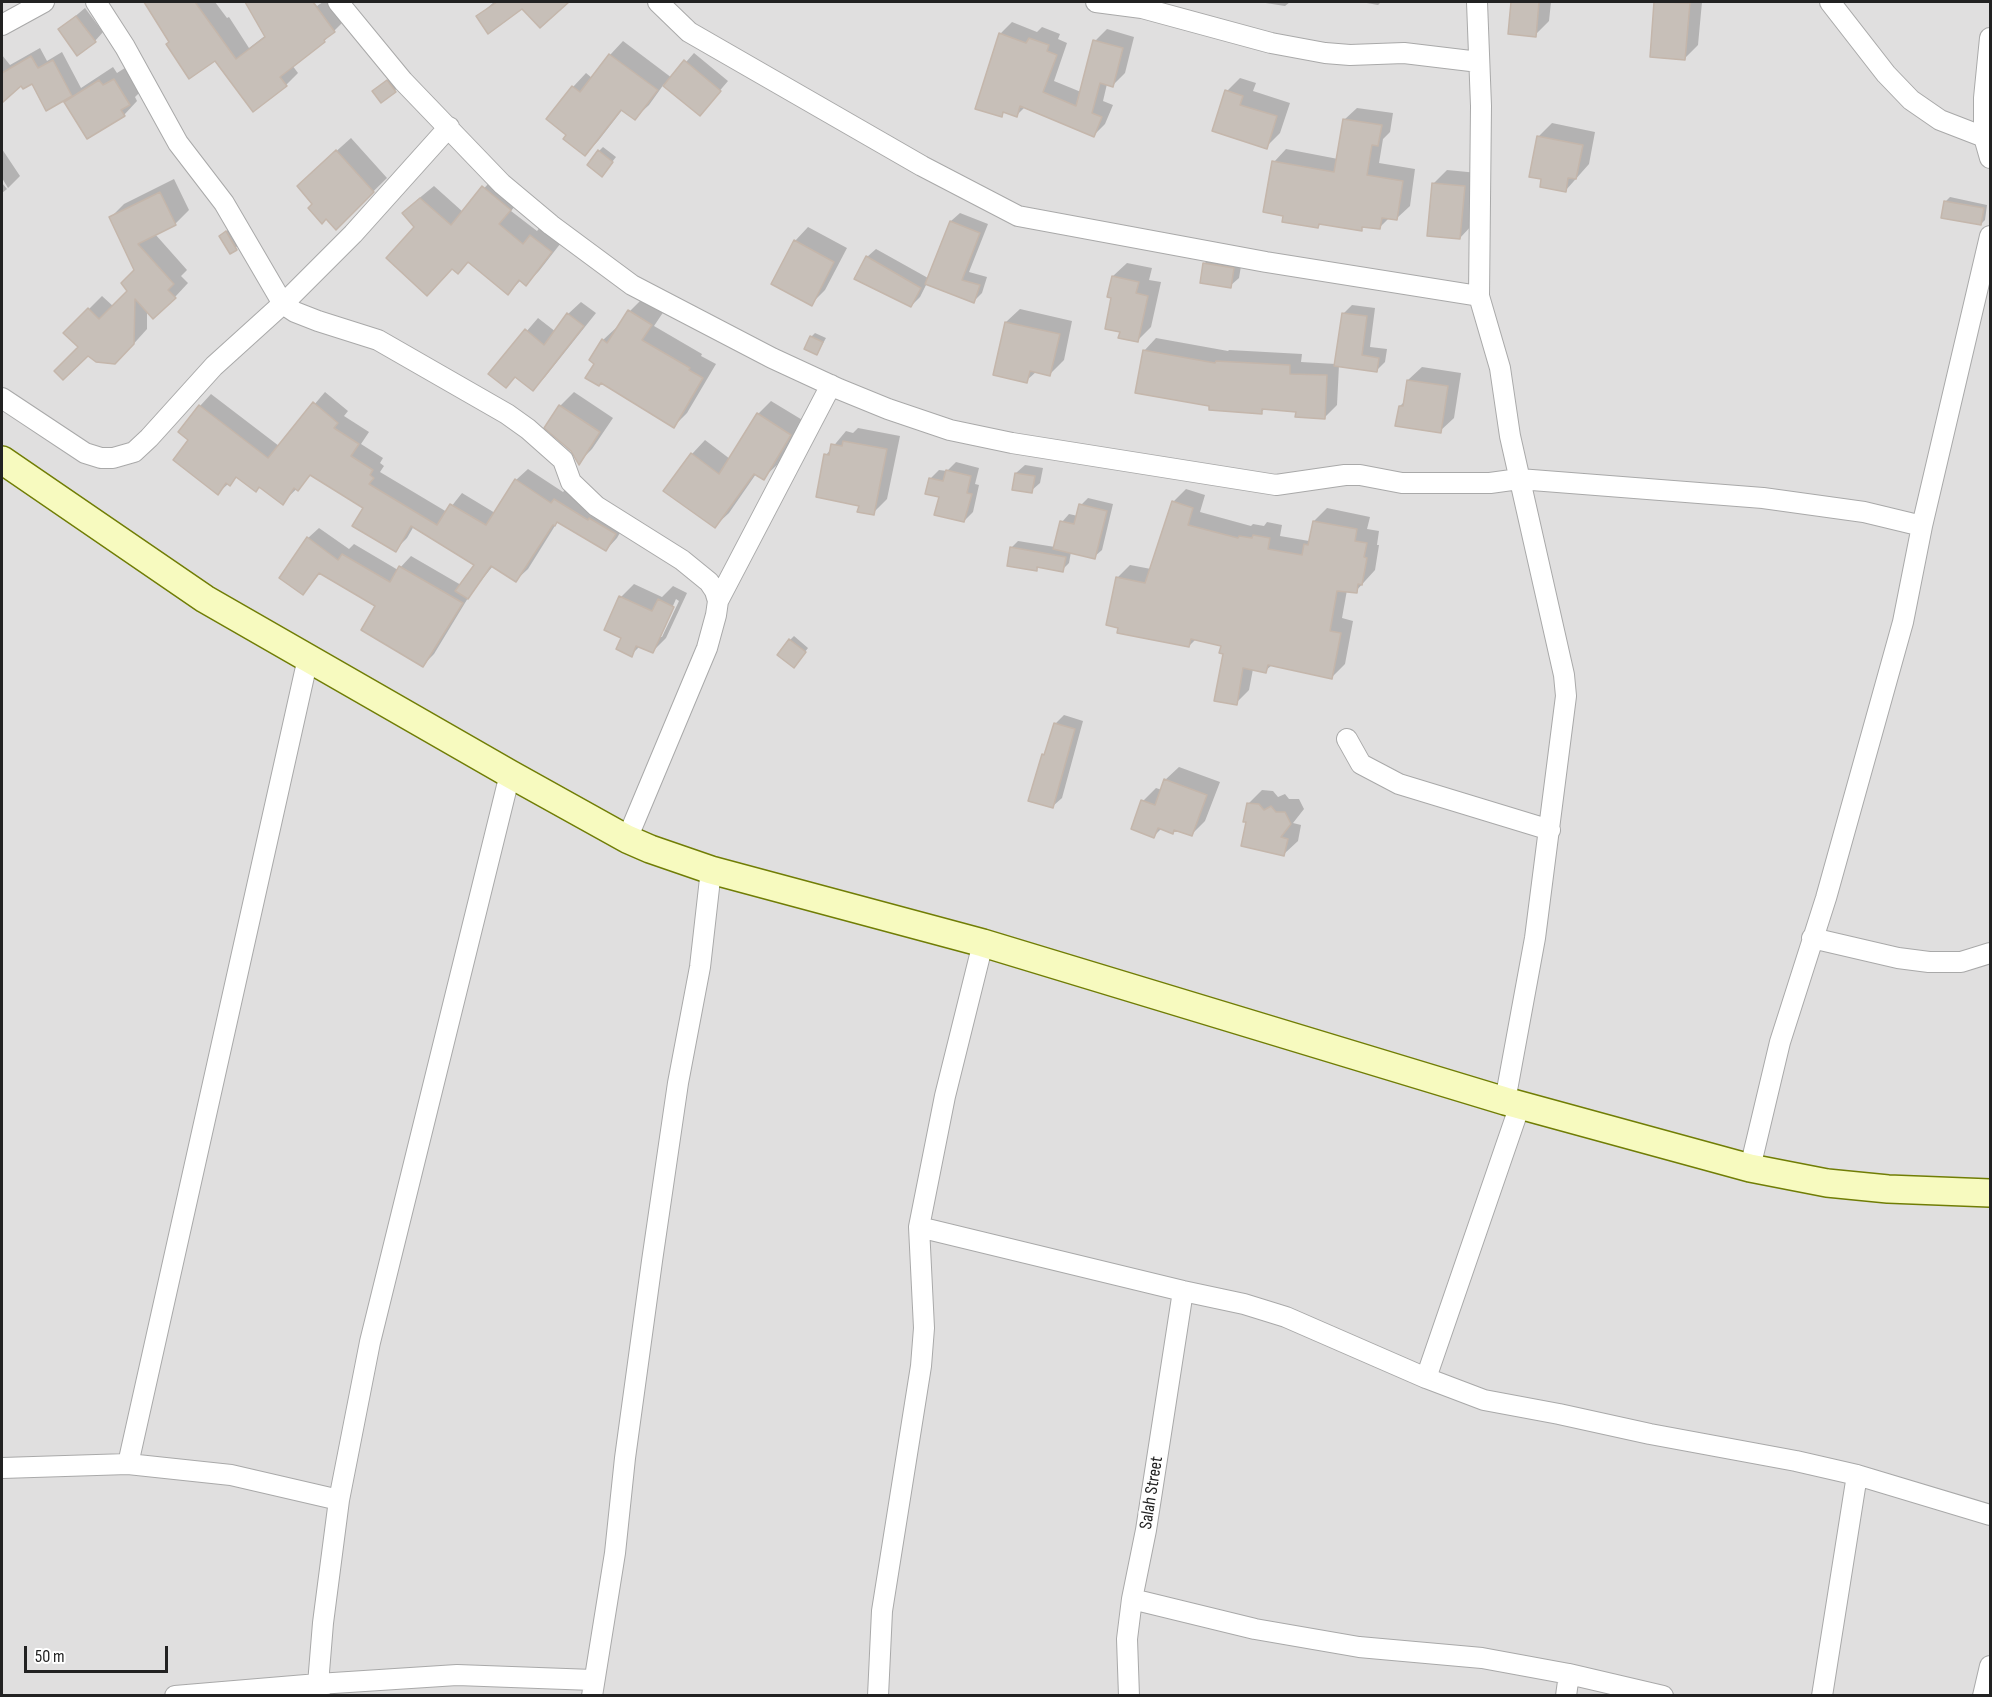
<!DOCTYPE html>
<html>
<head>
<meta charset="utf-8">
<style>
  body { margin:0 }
  #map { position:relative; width:1992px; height:1697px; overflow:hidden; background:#f2efe9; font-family:"Sofia Sans Condensed",sans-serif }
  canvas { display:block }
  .frame { position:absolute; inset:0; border:3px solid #222; pointer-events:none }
  .scale { position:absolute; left:24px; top:1646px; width:144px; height:27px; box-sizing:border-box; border:3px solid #222; border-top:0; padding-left:8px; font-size:18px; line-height:21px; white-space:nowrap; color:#222; -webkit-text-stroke:4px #fff; paint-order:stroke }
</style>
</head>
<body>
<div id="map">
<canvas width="1992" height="1697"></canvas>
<div class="frame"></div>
<div class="scale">50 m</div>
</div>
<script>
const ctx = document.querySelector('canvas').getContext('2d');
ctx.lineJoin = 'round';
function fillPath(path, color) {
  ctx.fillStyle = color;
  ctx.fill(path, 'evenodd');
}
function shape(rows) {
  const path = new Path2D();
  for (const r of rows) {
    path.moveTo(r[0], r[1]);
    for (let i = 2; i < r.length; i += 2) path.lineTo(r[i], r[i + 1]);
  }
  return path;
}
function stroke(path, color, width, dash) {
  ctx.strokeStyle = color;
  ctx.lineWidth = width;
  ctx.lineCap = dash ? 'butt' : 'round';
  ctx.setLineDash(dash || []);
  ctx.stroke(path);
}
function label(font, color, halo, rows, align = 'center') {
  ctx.font = font + ' "Sofia Sans Condensed",sans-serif';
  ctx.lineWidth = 5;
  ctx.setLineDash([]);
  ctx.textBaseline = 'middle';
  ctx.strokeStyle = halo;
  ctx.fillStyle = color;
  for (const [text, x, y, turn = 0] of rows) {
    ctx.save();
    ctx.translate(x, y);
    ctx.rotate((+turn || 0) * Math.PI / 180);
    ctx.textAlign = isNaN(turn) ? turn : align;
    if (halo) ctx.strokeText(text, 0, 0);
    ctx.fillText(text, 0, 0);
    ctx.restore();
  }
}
const residential = shape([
  [2,2,1990,2,1990,1695,2,1695]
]);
const shadow = shape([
  [146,2,215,2,227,18,229,17,249,48,266,35,247,2,314,2,317,6,323,2,334,2,346,19,324,41,292,65,298,73,286,85,171,42],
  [494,2,567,2,540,26,523,8,478,16],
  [1259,2,1290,2,1285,6],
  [1361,2,1381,2,1378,5],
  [1512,2,1551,2,1549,21,1535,35,1510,33],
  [1656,2,1702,2,1698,45,1685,58,1652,56],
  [85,8,103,32,95,41,60,29],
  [1012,22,1037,32,1042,27,1060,34,1058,39,1067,43,1054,81,1081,92,1095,41,1107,29,1134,37,1125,73,1113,85,1107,84,1103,101,1113,105,1105,124,1093,136,1025,107,1017,115,1005,111,1001,115,1000,34],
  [623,41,672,78,694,53,728,81,700,114,664,84,649,105,635,118,623,109,598,141,585,154,568,135,573,87,586,73,592,78,610,55],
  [40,48,47,61,62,52,81,88,113,67,117,73,128,66,142,90,135,97,137,101,124,115,66,102,72,95,47,109,33,82,22,84,2,101,2,55,10,65],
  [392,78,399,87,381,101,378,87],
  [1240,78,1256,83,1253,91,1290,103,1280,133,1266,147,1227,91],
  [1357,108,1393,113,1390,132,1383,139,1379,163,1415,169,1410,206,1397,218,1390,217,1379,228,1365,226,1361,229,1321,223,1318,227,1274,162,1286,149,1338,159,1344,120],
  [1552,123,1595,132,1589,164,1566,190,1538,137],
  [351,138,387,178,336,228,314,204,312,173],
  [603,147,616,157,605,171,599,151],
  [2,149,20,176,8,188,2,178],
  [1447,170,1478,173,1473,224,1460,238,1434,183],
  [496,175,522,197,511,211,537,231,544,223,564,239,539,271,526,284,521,280,508,293,469,261,458,272,416,227,417,200,434,186,463,212],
  [174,179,189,210,175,224,155,234,187,270,181,276,188,283,175,297,147,310,147,329,129,349,88,355,65,333,102,296,114,307,130,291,136,270,110,218,124,204],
  [2,183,7,189,2,193],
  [1950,197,1987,205,1985,220,1981,224,1946,201],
  [960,213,988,224,969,272,987,277,982,293,974,301,927,283,920,297,911,306,867,257,876,249,928,278,951,221],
  [808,227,847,248,825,290,811,304,795,241],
  [231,228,240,244,230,252,225,232],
  [1213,254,1242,260,1239,278,1230,286,1205,263],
  [1127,263,1152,268,1149,280,1161,282,1151,327,1137,341,1122,331,1113,297,1113,276],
  [643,298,664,311,654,326,702,354,701,356,716,364,687,413,674,426,596,363,603,340,617,327,619,328,630,311],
  [581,302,596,313,545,377,533,389,516,376,490,374,538,318,556,332,568,314],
  [1352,305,1375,308,1370,347,1387,349,1385,362,1377,370,1339,365,1337,405,1325,417,1297,411,1266,408,1261,412,1211,405,1144,351,1156,338,1228,351,1229,350,1302,354,1301,362,1336,364,1343,314],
  [1020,309,1072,321,1064,360,1050,374,1037,371,1026,381,1006,322],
  [815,333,826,338,817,354,811,337],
  [1422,367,1461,373,1454,418,1440,431,1400,406,1405,401,1408,380],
  [325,392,348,411,344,416,369,432,361,444,383,458,380,463,384,466,380,472,447,512,462,493,495,513,516,480,528,469,563,492,567,488,626,522,617,538,606,550,558,521,528,569,516,580,493,566,471,593,434,654,423,665,377,606,321,572,303,593,308,538,319,528,349,549,354,544,398,570,411,556,461,585,476,564,414,526,407,538,395,550,365,508,312,474,282,503,260,486,237,476,218,493,190,440,200,406,211,394,279,446],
  [574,392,613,418,592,449,579,462,572,450,546,427,560,406],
  [771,401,804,421,777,465,763,478,756,474,729,513,715,526,692,454,705,440,730,459,758,414],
  [858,428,900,436,887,499,873,513,860,504,826,455,846,431,853,433],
  [956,462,979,468,975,484,979,485,973,512,964,521,931,478,939,470,947,471],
  [1025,465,1043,468,1040,483,1031,491,1016,473],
  [1186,489,1205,495,1200,512,1251,526,1253,524,1264,526,1267,522,1282,525,1280,536,1309,541,1314,521,1327,508,1370,517,1367,529,1379,531,1377,545,1379,545,1375,570,1356,591,1347,590,1342,618,1353,621,1345,664,1332,677,1272,665,1265,671,1253,669,1249,690,1236,703,1222,645,1196,639,1189,646,1117,578,1130,565,1151,569,1173,502],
  [1088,498,1113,504,1102,550,1094,557,1071,552,1069,563,1062,570,1040,566,1036,570,1011,548,1018,541,1055,547,1062,522,1069,514,1078,516,1081,505],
  [634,584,662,597,673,586,687,593,666,638,653,651,640,646,631,655,623,637,621,597],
  [676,599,679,601,662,637,659,637],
  [794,636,808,648,797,662,790,640],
  [1064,715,1083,721,1062,798,1053,806,1043,755,1047,751,1055,724],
  [1179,767,1220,782,1205,821,1191,835,1176,829,1172,832,1162,828,1154,836,1143,801,1156,788,1162,790,1165,780],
  [1262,790,1273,791,1278,797,1285,794,1289,799,1299,799,1304,809,1293,823,1301,825,1298,841,1284,854,1248,821,1248,804]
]);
const building = shape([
  [144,2,195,2,236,59,265,37,245,2,313,2,335,32,324,40,325,42,280,77,287,86,253,112,215,61,189,79,166,44,169,42,144,2],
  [497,2,569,2,540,28,522,9,488,34,476,16,497,2],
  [1511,2,1539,2,1536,37,1508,34,1511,2],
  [1654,2,1690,3,1685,60,1650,57,1654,2],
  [76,16,96,42,77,56,58,29,76,16],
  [999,33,1026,43,1029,38,1049,45,1047,51,1057,55,1043,92,1076,106,1093,40,1123,48,1113,87,1100,83,1092,113,1102,117,1094,137,1020,106,1017,117,1003,112,1002,117,975,109,999,33],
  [609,54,658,90,635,120,621,110,585,156,563,139,566,135,546,119,572,86,580,92,609,54],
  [31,56,38,68,53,60,72,96,46,111,32,84,23,89,21,86,2,103,2,73,31,56],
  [684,60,721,91,700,116,663,86,684,60],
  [114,79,130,105,121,110,125,116,87,139,64,102,99,80,103,85,114,79],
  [387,80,396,92,381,103,372,91,387,80],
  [1225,90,1243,96,1240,105,1277,116,1267,149,1212,131,1225,90],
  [1343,119,1382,125,1378,146,1372,145,1367,175,1403,181,1397,220,1382,218,1380,229,1362,227,1362,231,1319,224,1318,228,1282,222,1283,216,1263,212,1272,161,1334,172,1343,119],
  [1537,136,1583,145,1576,179,1568,178,1566,192,1540,187,1541,179,1529,177,1537,136],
  [336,150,374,192,336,230,326,219,322,224,308,208,312,204,297,186,336,150],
  [598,150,613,162,602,177,587,165,598,150],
  [1432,183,1465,186,1460,239,1427,236,1432,183],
  [482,186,511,210,499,224,523,244,530,235,552,252,526,286,519,280,508,295,468,262,458,274,452,269,427,296,386,258,414,227,402,213,420,198,451,225,482,186],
  [160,192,176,225,138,244,174,284,168,290,176,298,153,319,135,299,134,344,115,364,96,362,88,356,63,380,54,371,78,347,63,333,88,308,99,319,127,291,121,283,134,270,109,217,160,192],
  [1944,201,1984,208,1981,225,1941,218,1944,201],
  [950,221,980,233,962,280,980,285,974,303,925,284,950,221],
  [226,231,237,250,230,254,219,236,226,231],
  [794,240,834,262,812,306,771,284,794,240],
  [866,256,921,288,911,307,854,279,866,256],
  [1203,263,1234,268,1231,288,1200,283,1203,263],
  [1112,276,1139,282,1136,293,1148,296,1138,342,1118,338,1120,332,1105,329,1111,298,1107,297,1112,276],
  [628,310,652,325,642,340,690,368,689,370,703,378,674,428,601,383,599,386,585,378,594,364,589,360,602,339,607,343,628,310],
  [567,313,584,326,533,391,515,377,506,388,488,374,525,329,544,345,567,313],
  [1342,313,1367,316,1362,355,1379,358,1377,372,1334,366,1342,313],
  [1005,322,1060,334,1050,376,1030,371,1027,383,993,375,1005,322],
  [810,336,823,342,817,355,804,349,810,336],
  [1143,350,1215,363,1216,361,1290,365,1290,374,1327,375,1325,419,1295,417,1296,412,1262,409,1262,414,1209,410,1209,406,1135,393,1143,350],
  [1407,380,1448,386,1441,433,1395,426,1399,406,1403,406,1407,380],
  [313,402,338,423,334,428,359,444,351,456,373,470,370,475,374,478,369,484,437,525,450,504,486,525,515,479,551,503,554,499,588,520,589,518,616,534,606,551,557,522,555,526,553,525,516,582,491,566,468,599,455,591,474,565,411,526,396,552,352,526,363,508,310,475,298,491,294,488,283,505,259,487,256,492,236,477,230,486,226,483,218,495,173,460,188,440,178,432,199,405,268,458,313,402],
  [559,405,600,432,579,465,571,451,544,428,559,405],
  [757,413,791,435,764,480,754,474,715,528,663,491,691,453,719,474,757,413],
  [843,441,887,449,874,515,857,512,859,506,816,497,824,454,829,455,831,444,842,446,843,441],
  [946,470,971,476,967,493,972,494,964,522,934,515,939,497,925,494,929,478,943,481,946,470],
  [1015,473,1035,476,1032,493,1012,490,1015,473],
  [1172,501,1193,508,1188,525,1238,538,1239,536,1252,538,1253,535,1270,538,1268,549,1302,555,1304,544,1308,545,1313,521,1357,529,1355,541,1367,543,1364,557,1367,558,1362,585,1358,584,1357,593,1337,591,1330,631,1341,633,1332,679,1268,665,1266,673,1243,668,1237,705,1214,701,1223,654,1219,653,1221,646,1191,639,1189,647,1117,633,1118,628,1106,625,1116,577,1145,583,1172,501],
  [1079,504,1107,511,1095,559,1053,549,1060,521,1074,524,1079,504],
  [307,537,338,560,342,554,390,582,399,566,463,603,423,667,361,630,375,606,319,573,303,595,279,578,307,537],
  [1010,547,1066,557,1063,572,1037,567,1037,571,1007,566,1010,547],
  [619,596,652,611,658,599,674,607,653,653,636,646,632,657,616,649,621,638,604,630,619,596],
  [789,639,806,652,794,668,777,655,789,639],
  [1054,723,1075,729,1053,808,1028,801,1042,754,1044,755,1054,723],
  [1164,779,1207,795,1192,836,1174,830,1173,834,1158,828,1154,838,1131,829,1141,800,1155,805,1164,779],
  [1247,803,1259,804,1264,810,1271,806,1276,812,1285,812,1291,824,1281,837,1288,839,1284,856,1241,846,1246,822,1243,822,1247,803]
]);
const street = shape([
  [96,2,125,47,178,143,224,203,283,304,295,312,318,321,378,340,507,414,528,429,563,460,571,482,596,506,682,560,709,582,715,591,718,601,716,615,707,648,627,839],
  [338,2,403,81,502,184,551,225,632,285,772,358,839,389,888,409,950,430,1012,443,1276,485,1345,475,1360,475,1402,483,1490,483,1519,479,1763,498,1864,512,1922,526],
  [658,2,689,32,922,166,1018,216,1266,262,1479,296],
  [1096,2,1142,8,1271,43,1325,53,1350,55,1404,53,1479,62],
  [1477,2,1481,106,1479,296,1500,368,1510,436,1564,675,1566,696,1535,938,1505,1101],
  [1830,2,1886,74,1911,100,1940,120,1984,137],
  [2,25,44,2],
  [1990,38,1984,98,1984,137,1990,158],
  [2,398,85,453,101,458,113,458,134,452,149,438,214,366,288,299,353,234,449,127],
  [718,601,831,385],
  [1347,739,1361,764,1399,784,1550,830],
  [1812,938,1898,958,1929,962,1961,962,1990,953],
  [1750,1168,1780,1042,1826,898,1903,622,1922,526,1990,236],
  [919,1227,1183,1291,1244,1304,1286,1317,1426,1378,1484,1400,1559,1414,1650,1434,1796,1461,1857,1475,1990,1515],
  [1426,1378,1520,1105],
  [128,1464,308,658],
  [2,1468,128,1464,231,1475,339,1500],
  [1132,1599,1255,1629,1359,1647,1482,1658,1569,1674,1663,1696],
  [175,1696,318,1684,457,1675,593,1680],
  [320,1696,318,1684,323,1623,339,1500,370,1342,510,774],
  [592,1696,615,1553,625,1458,652,1261,678,1083,700,967,711,870],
  [878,1696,882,1611,921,1366,924,1328,919,1227,945,1096,983,943],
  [1129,1696,1127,1639,1132,1599,1146,1530,1183,1291],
  [1566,1696,1569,1674],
  [1822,1696,1857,1475],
  [1983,1696,1990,1666]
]);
const secondary = shape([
  [2,460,205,599,510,774,627,839,650,849,711,870,983,943,1505,1101,1750,1168,1827,1183,1888,1189,1990,1193]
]);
const streetNames = [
  ["Salah Street",1152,1493,-81]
];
fillPath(residential, '#e0dfdf');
fillPath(shadow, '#0003');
fillPath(building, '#c7bfb8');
stroke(building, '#c4b6ab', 1.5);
stroke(street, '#a9a9a9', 22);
stroke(secondary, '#707d05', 30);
stroke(street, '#fff', 20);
stroke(secondary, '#f7fabf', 27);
label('18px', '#222', '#fff', streetNames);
</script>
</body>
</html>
